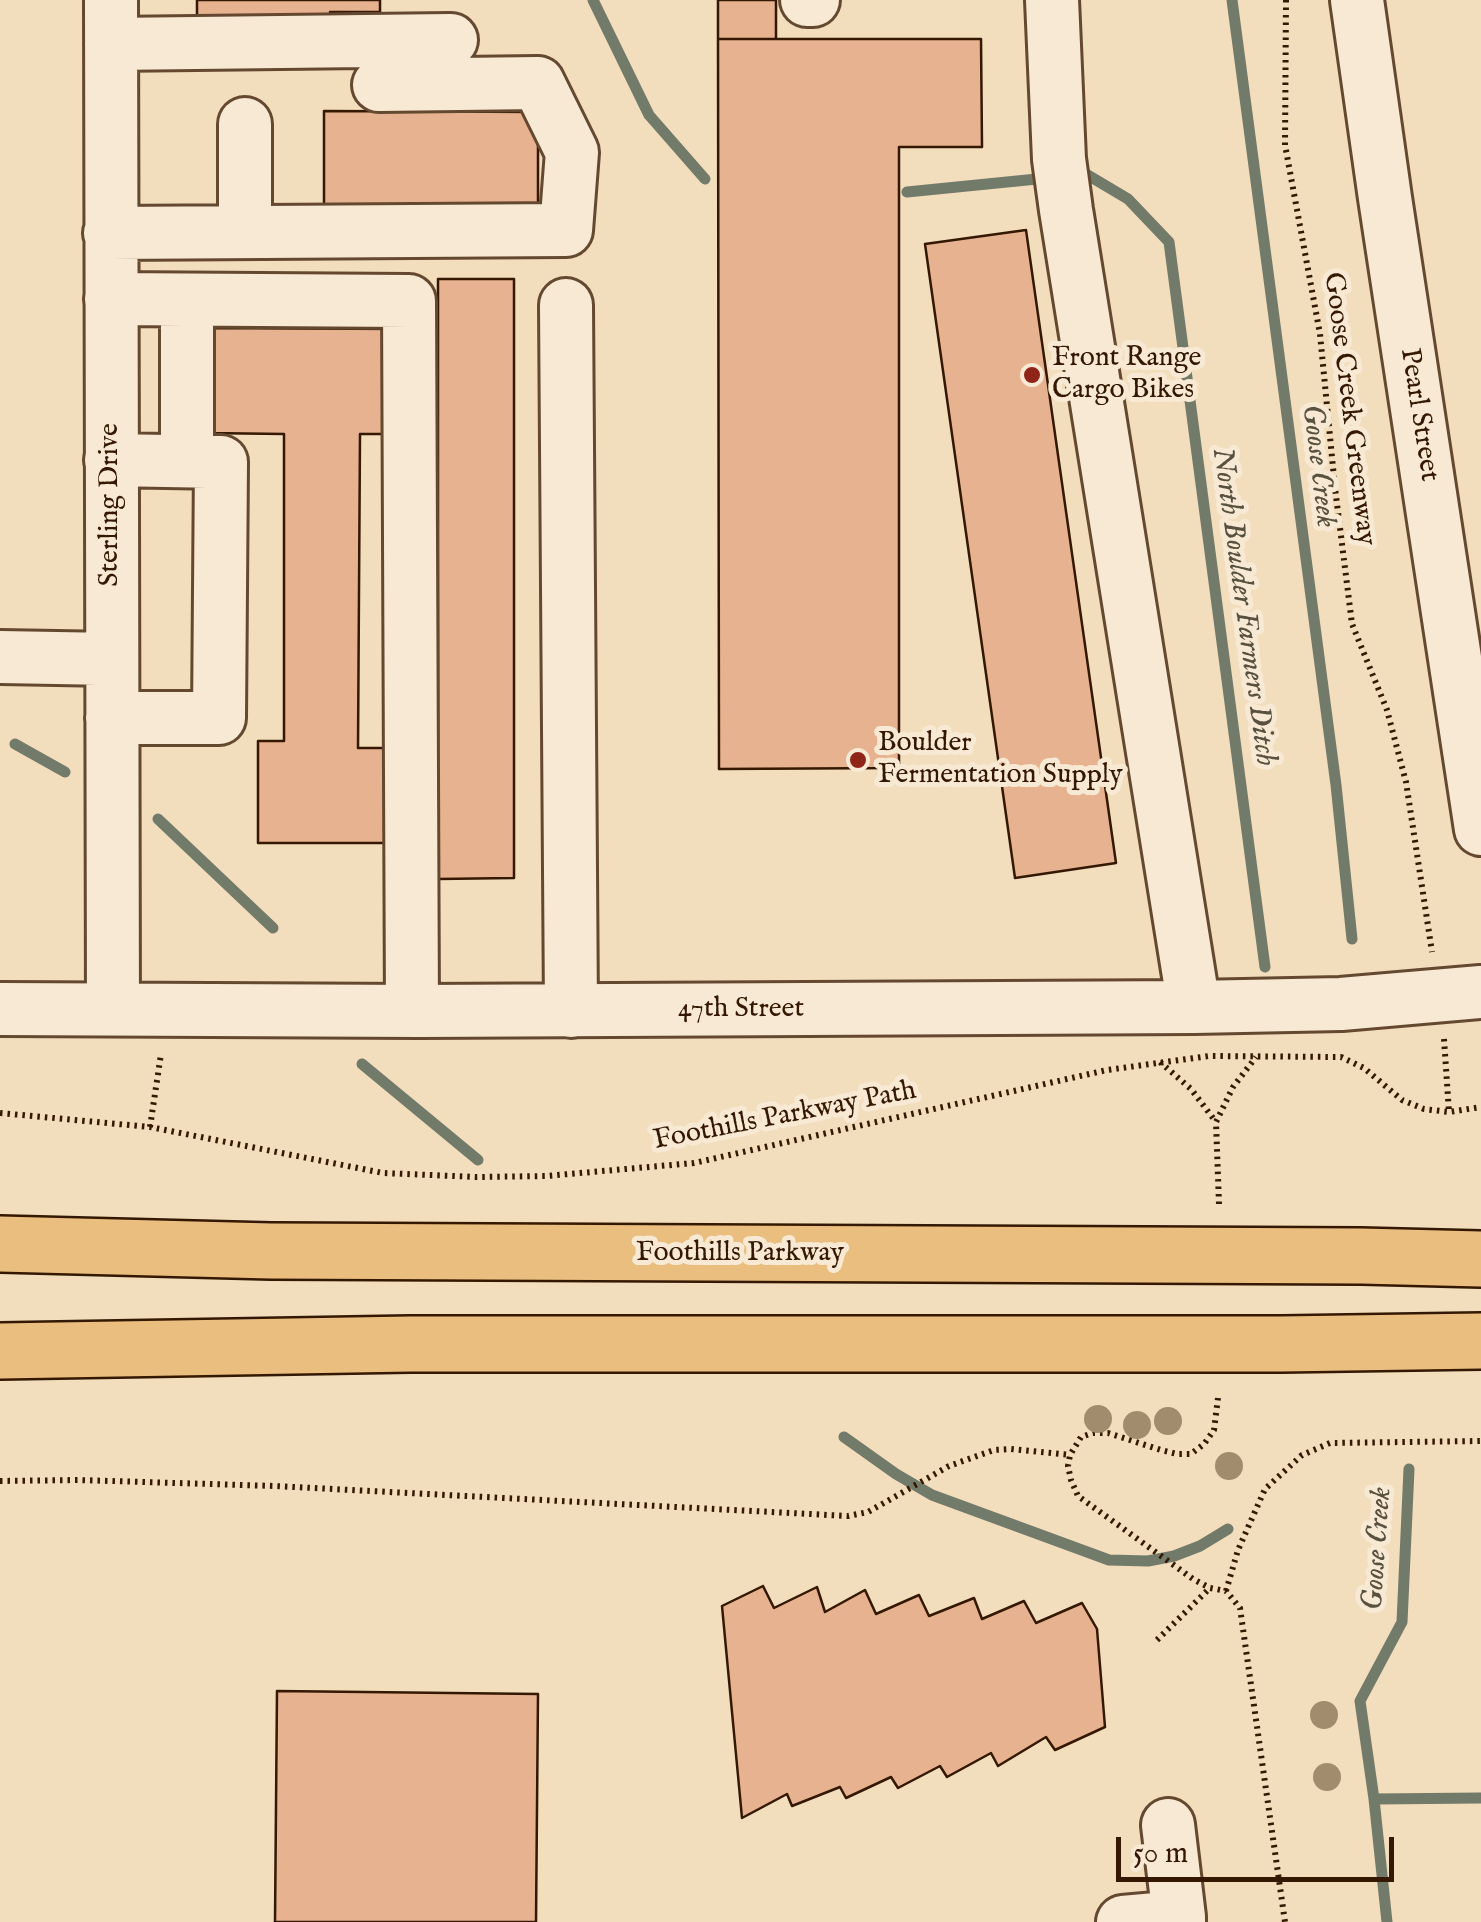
<!DOCTYPE html>
<html>
<head>
<meta charset="utf-8">
<style>
  body { margin:0 }
  #map { position:relative; width:1481px; height:1922px; overflow:hidden; background:#f2ddbc; font-family:"IM FELL English",serif }
  canvas { display:block }
  .scale { position:absolute; left:1116px; top:1837px; width:278px; height:45px; box-sizing:border-box; border:5px solid #341802; border-top:0; padding-left:12px; font-size:30px; line-height:35px; white-space:nowrap; color:#341802; -webkit-text-stroke:8px #f7e9d3; paint-order:stroke }
</style>
</head>
<body>
<div id="map">
<canvas width="1481" height="1922"></canvas>
<div class="scale">50 m</div>
</div>
<script>
const ctx = document.querySelector('canvas').getContext('2d');
ctx.lineJoin = 'round';
function shape(rows) {
  const path = new Path2D();
  for (const r of rows) {
    path.moveTo(r[0], r[1]);
    for (let i = 2; i < r.length; i += 2) path.lineTo(r[i], r[i + 1]);
  }
  return path;
}
function stroke(path, color, width, dash) {
  ctx.strokeStyle = color;
  ctx.lineWidth = width;
  ctx.lineCap = dash ? 'butt' : 'round';
  ctx.setLineDash(dash || []);
  ctx.stroke(path);
}
function fillPath(path, color) {
  ctx.fillStyle = color;
  ctx.fill(path, 'evenodd');
}
function label(font, color, halo, rows, align = 'center') {
  ctx.font = font + ' "IM FELL English",serif';
  ctx.lineWidth = 10;
  ctx.setLineDash([]);
  ctx.textBaseline = 'middle';
  ctx.strokeStyle = halo;
  ctx.fillStyle = color;
  for (const [text, x, y, turn = 0] of rows) {
    ctx.save();
    ctx.translate(x, y);
    ctx.rotate((+turn || 0) * Math.PI / 180);
    ctx.textAlign = isNaN(turn) ? turn : align;
    if (halo) ctx.strokeText(text, 0, 0);
    ctx.fillText(text, 0, 0);
    ctx.restore();
  }
}
const stream = shape([
  [593,0,649,115,705,179],
  [1232,0,1336,785,1352,939],
  [1075,175,1086,174,1128,199,1169,242,1265,967],
  [907,192,1047,178],
  [15,744,65,772],
  [158,819,273,928],
  [362,1064,478,1160],
  [844,1437,896,1474,932,1495,1109,1560,1148,1561,1174,1556,1200,1546,1228,1529],
  [1374,1799,1481,1798],
  [1387,1922,1374,1799,1360,1701,1402,1622,1409,1469]
]);
const building = shape([
  [197,0,380,0,380,12,330,12,330,25,197,21,197,0],
  [718,0,776,0,776,39,718,39,718,0],
  [718,39,981,39,982,147,899,147,899,768,719,769,718,39],
  [324,111,538,112,538,205,324,204,324,111],
  [1026,230,1116,863,1015,878,925,244,1026,230],
  [438,279,514,279,514,878,438,879,438,279],
  [206,328,401,329,401,434,360,434,358,748,393,748,393,843,258,843,258,741,284,741,284,434,206,433,206,328],
  [763,1586,774,1608,817,1587,825,1612,865,1590,876,1614,919,1595,929,1616,974,1598,982,1619,1024,1601,1036,1623,1082,1603,1097,1629,1105,1727,1055,1750,1046,1737,998,1766,991,1753,947,1777,940,1766,898,1788,891,1777,846,1798,840,1787,792,1806,787,1794,742,1818,722,1606,763,1586],
  [277,1691,538,1694,536,1922,275,1922,277,1691]
]);
const path = shape([
  [1286,0,1285,145,1320,334,1335,488,1352,624,1387,710,1406,782,1432,952],
  [1444,1039,1449,1112],
  [1160,1062,1191,1089,1216,1122],
  [0,1113,150,1127,383,1173,477,1177,546,1176,694,1163,1107,1070,1209,1056,1341,1057,1364,1068,1402,1100,1424,1109,1449,1112,1481,1107],
  [150,1127,161,1054],
  [1219,1204,1216,1122,1233,1087,1256,1057],
  [1218,1398,1214,1430,1204,1444,1191,1454,1177,1454,1161,1450,1108,1433,1093,1433,1081,1437,1070,1455,1068,1466,1071,1480,1078,1496,1193,1579,1210,1588,1226,1591,1240,1608,1285,1922],
  [0,1481,78,1480,275,1486,848,1516,868,1512,949,1466,994,1450,1011,1449,1070,1455],
  [1226,1591,1238,1550,1265,1489,1302,1455,1330,1443,1481,1441],
  [1157,1640,1210,1588]
]);
const minor = shape([
  [111,0,113,1009],
  [807,0,813,0],
  [1052,0,1059,159,1066,210,1194,1007],
  [1357,0,1385,198,1481,829],
  [111,44,451,40],
  [245,124,245,232],
  [110,233,566,230,572,152,538,83,379,85],
  [111,299,409,301,412,1011],
  [187,300,187,461],
  [566,305,571,1011],
  [111,460,221,462,219,718,112,718],
  [0,657,112,659],
  [0,1009,420,1011,1194,1007,1341,1004,1481,992],
  [1168,1825,1179,1917],
  [1123,1922,1179,1917,1179,1922]
]);
const highway = shape([
  [0,1244,271,1251,1361,1256,1481,1259],
  [0,1351,410,1344,1281,1344,1481,1341]
]);
const trees = [
  [1098,1419],
  [1168,1421],
  [1137,1425],
  [1229,1466],
  [1324,1715],
  [1327,1777]
];
const markers = [
  [1032,375,10,"#8f2418"],
  [858,760,10,"#8f2418"]
];
const poiNames = [
  ["Front Range",1052,359],
  ["Cargo Bikes",1052,391],
  ["Boulder",878,744],
  ["Fermentation Supply",878,776]
];
const streetNames = [
  ["Goose Creek Greenway",1348,409,83],
  ["Pearl Street",1418,415,81],
  ["Sterling Drive",111,505,-90],
  ["47th Street",741,1010],
  ["Foothills Parkway Path",785,1117,-11],
  ["Foothills Parkway",740,1254]
];
const waterNames = [
  ["Goose Creek",1317,466,83],
  ["North Boulder Farmers Ditch",1242,607,82],
  ["Goose Creek",1379,1549,-86]
];
stroke(stream, '#727a6a', 11);
fillPath(building, '#e7b28f');
stroke(building, '#341802', 2.5);
stroke(minor, '#644930', 58);
stroke(highway, '#341802', 60);
stroke(path, '#341802', 6, [2.5, 5]);
stroke(minor, '#f7e9d3', 52);
stroke(highway, '#e9be7e', 55);
ctx.fillStyle = '#a18c6d';
for (const [x, y] of trees) {
  ctx.beginPath();
  ctx.arc(x, y, 14, 0, 2 * Math.PI);
  ctx.fill();
}
for (const [x, y, r, color] of markers) {
  const dot = new Path2D();
  dot.arc(x, y, r, 0, 2 * Math.PI);
  ctx.fillStyle = color;
  ctx.fill(dot);
  stroke(dot, '#f7e9d3', 4);
}
label('28px', '#341802', '#f7e9d3', poiNames, 'left');
label('28px', '#341802', '#f7e9d3', streetNames);
label('italic 30px', '#58513f', '#f7e9d3', waterNames);
</script>
</body>
</html>
